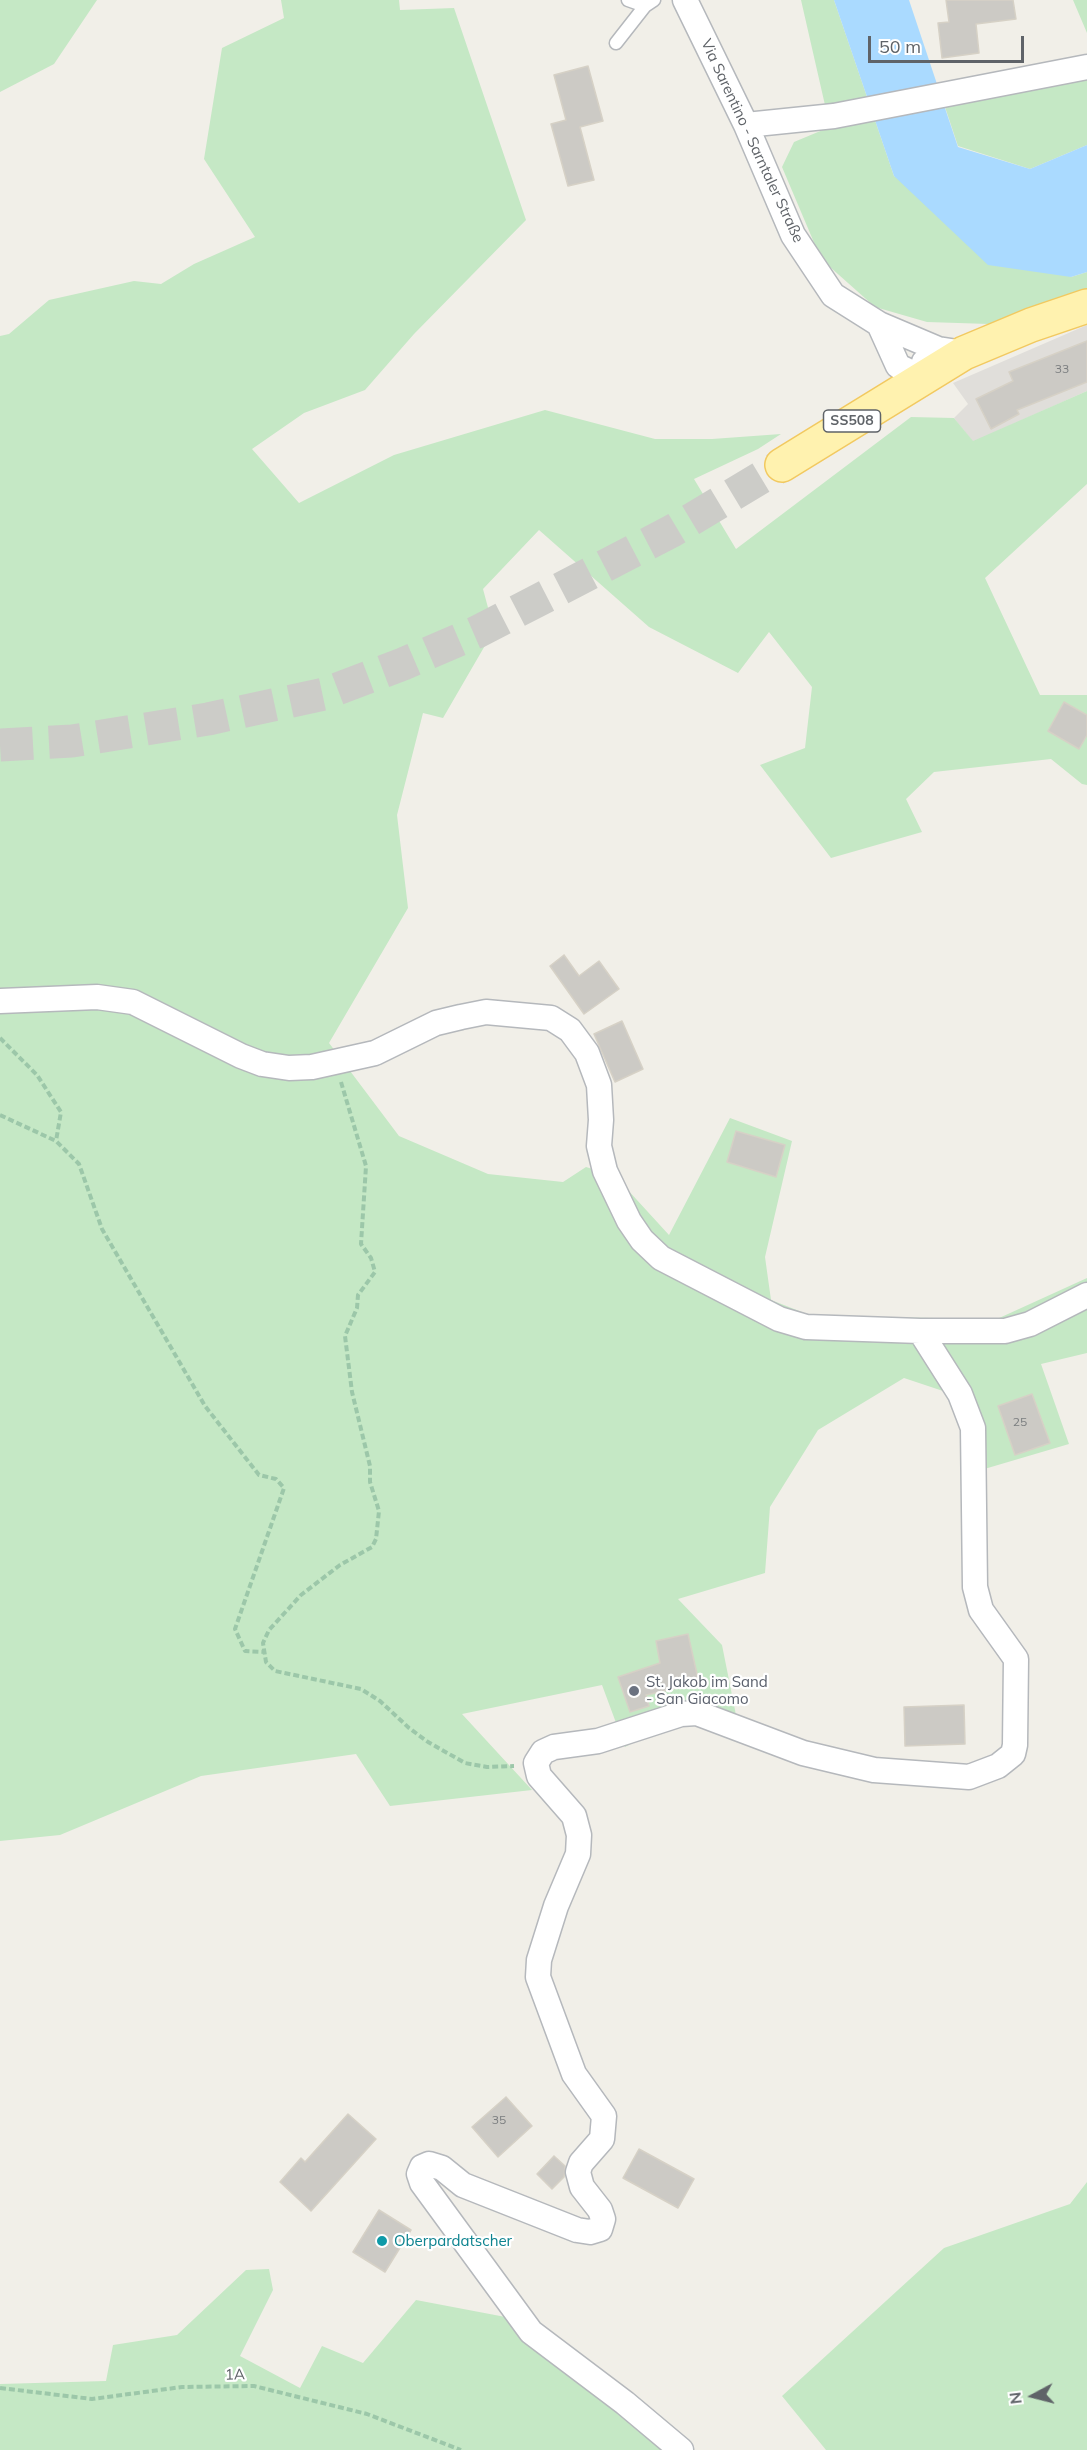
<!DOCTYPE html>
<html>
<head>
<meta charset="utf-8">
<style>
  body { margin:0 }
  #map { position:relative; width:1087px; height:2450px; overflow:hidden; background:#f1efe8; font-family:Mulish,sans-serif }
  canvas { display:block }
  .north { position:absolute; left:1003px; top:2366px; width:60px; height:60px; -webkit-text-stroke:4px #fff; paint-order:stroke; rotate:263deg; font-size:16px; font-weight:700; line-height:24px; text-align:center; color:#5f6368 }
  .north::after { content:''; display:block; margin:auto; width:21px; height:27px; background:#5f6368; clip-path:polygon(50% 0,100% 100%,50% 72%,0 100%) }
  .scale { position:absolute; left:868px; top:36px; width:156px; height:27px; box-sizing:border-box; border:3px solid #5f6368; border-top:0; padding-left:8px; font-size:18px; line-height:21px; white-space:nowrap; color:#5f6368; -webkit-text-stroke:4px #fff; paint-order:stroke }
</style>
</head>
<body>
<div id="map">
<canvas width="1087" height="2450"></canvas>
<div class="north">N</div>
<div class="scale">50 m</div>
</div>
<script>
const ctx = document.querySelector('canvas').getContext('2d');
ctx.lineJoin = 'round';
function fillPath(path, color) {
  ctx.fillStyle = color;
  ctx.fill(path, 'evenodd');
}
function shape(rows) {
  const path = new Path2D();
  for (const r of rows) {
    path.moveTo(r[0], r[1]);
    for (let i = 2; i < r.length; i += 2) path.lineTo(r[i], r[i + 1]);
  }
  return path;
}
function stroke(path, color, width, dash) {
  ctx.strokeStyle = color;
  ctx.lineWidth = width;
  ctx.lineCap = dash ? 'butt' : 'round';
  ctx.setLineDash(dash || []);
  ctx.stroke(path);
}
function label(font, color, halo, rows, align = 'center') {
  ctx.font = font + ' Mulish,sans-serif';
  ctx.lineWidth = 4.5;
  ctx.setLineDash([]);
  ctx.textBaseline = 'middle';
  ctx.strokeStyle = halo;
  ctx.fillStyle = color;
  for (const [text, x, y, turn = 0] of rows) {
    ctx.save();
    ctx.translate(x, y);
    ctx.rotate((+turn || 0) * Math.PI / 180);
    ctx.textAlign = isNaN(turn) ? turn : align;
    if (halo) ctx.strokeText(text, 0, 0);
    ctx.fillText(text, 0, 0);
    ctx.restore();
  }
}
const industrial = shape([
  [1087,325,1087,391,973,442,954,418,968,404,953,383]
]);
const green = shape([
  [0,0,97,0,54,64,0,92],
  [281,0,399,0,400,10,454,8,526,220,414,334,365,390,304,413,252,449,299,503,394,455,545,410,655,439,712,439,781,434,758,449,694,479,736,549,911,417,954,418,973,441,1087,391,1087,484,985,578,1040,695,1087,695,1087,785,1082,784,1051,759,934,772,906,799,922,832,831,858,760,765,805,748,812,687,769,632,738,673,649,627,539,530,483,589,494,630,443,718,423,713,397,815,408,908,329,1043,399,1136,488,1174,563,1182,586,1167,615,1176,669,1235,730,1118,792,1141,765,1257,771,1300,812,1316,997,1319,1087,1278,1087,1353,1041,1364,1069,1444,981,1470,955,1395,904,1378,818,1430,770,1507,765,1573,678,1599,722,1645,740,1735,675,1721,625,1747,602,1685,462,1714,532,1790,390,1806,356,1754,201,1776,60,1835,0,1841,0,336,9,334,49,300,134,281,161,284,194,264,255,237,204,159,222,48,284,18],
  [801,0,834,0,894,176,1071,277,1087,272,1087,292,989,324,927,322,875,307,821,259,782,167,794,142,830,127],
  [1073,0,1087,0,1087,33],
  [1087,78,1087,145,1030,169,958,146,945,107],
  [1087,2182,1087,2450,826,2450,782,2396,944,2248,1070,2204],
  [269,2269,273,2290,240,2356,300,2388,322,2346,363,2363,416,2300,537,2323,673,2450,0,2450,0,2384,106,2381,113,2345,177,2335,246,2270]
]);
const water = shape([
  [834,0,909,0,958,147,1030,169,1087,145,1087,272,1071,277,988,265,894,176]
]);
const building = shape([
  [946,0,1013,0,1016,19,976,24,979,53,942,58,938,23,949,22,946,0],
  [588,66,603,121,580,127,594,180,568,186,551,124,566,120,554,75,588,66],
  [1087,341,1087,382,1017,410,1019,414,991,429,976,399,1013,381,1009,372,1087,341],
  [1064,702,1087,715,1087,735,1079,749,1048,731,1064,702],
  [564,955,579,976,599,961,619,989,584,1014,550,966,564,955],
  [622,1021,643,1069,615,1082,594,1034,622,1021],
  [736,1131,785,1145,776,1177,727,1162,736,1131],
  [1032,1394,1050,1443,1015,1455,998,1406,1032,1394],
  [688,1634,699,1683,646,1695,649,1706,630,1712,618,1677,660,1663,656,1641,688,1634],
  [964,1705,965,1744,905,1746,904,1707,964,1705],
  [506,2097,532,2126,498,2157,472,2127,506,2097],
  [348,2114,376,2139,311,2211,280,2182,301,2158,305,2162,348,2114],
  [639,2149,694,2179,678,2208,623,2178,639,2149],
  [554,2156,565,2166,564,2177,552,2189,537,2174,554,2156],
  [379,2210,411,2230,385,2272,353,2252,379,2210]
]);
const primaryTunnel = shape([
  [0,745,72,741,208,719,324,694,403,664,477,632,672,531,782,465]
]);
const path = shape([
  [0,1038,37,1075,61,1112,56,1141],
  [341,1082,366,1166,361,1244,371,1258,375,1272,358,1295,357,1308,345,1336,352,1392,370,1466,370,1482,379,1511,376,1539,372,1547,340,1565,301,1595,269,1630,263,1643,266,1662,275,1671,361,1689,380,1701,409,1728,428,1742,465,1763,487,1767,514,1766],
  [0,1115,56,1141,79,1164,102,1229,205,1406,259,1475,276,1479,284,1488,235,1629,245,1651,264,1652],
  [0,2388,92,2399,182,2387,254,2386,367,2414,461,2450]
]);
const lane = shape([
  [628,0,645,6],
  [616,43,645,6,654,0]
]);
const street = shape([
  [685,0,746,125,793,235,833,295,879,324,938,349,964,353],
  [746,125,834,116,1087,67],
  [879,324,898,366,921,377,924,362],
  [0,1001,97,997,133,1002,241,1056,262,1064,289,1068,312,1067,375,1053,436,1023,461,1017,486,1012,551,1018,570,1030,587,1053,599,1085,601,1120,599,1146,605,1171,629,1221,642,1240,661,1258,779,1319,806,1327,920,1331,1005,1331,1030,1324,1087,1295],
  [681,2450,625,2403,531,2332,422,2183,419,2174,422,2167,429,2164,442,2168,463,2185,577,2230,590,2232,600,2229,603,2219,600,2210,582,2187,578,2172,581,2163,602,2139,604,2116,574,2074,538,1977,539,1960,556,1906,578,1854,579,1835,574,1816,539,1776,536,1763,543,1752,554,1747,598,1741,681,1714,697,1713,803,1753,874,1770,969,1777,998,1766,1013,1754,1015,1745,1016,1659,981,1610,975,1587,973,1428,960,1394,920,1331]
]);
const primary = shape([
  [782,465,964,353,1031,325,1087,306]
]);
const markers = [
  [634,1691,6,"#6b7280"],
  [382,2241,6,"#0f9aa8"]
];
const numberNames = [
  ["33",1062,369],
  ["25",1020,1422],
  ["35",499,2120]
];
const shields = [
  [852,421,57]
];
const shieldNames = [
  ["SS508",852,421]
];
const streetNames = [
  ["Via Sarentino - Sarntaler Straße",752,141,65],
  ["1A",235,2375,-1]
];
const worshipNames = [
  ["St. Jakob im Sand",646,1682],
  ["- San Giacomo",646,1699]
];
const cultureNames = [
  ["Oberpardatscher",394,2241]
];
fillPath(industrial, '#e0deda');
fillPath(green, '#c5e8c5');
fillPath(water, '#aadaff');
fillPath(building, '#cccac5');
stroke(building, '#d6d1c6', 1.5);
stroke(primaryTunnel, '#ccccc8', 33, [33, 16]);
stroke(lane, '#b5b8bc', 15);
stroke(street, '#b5b8bc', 27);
stroke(primary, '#f2c960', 36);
stroke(path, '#9cc7a9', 4, [6, 3]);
stroke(lane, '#fff', 12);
stroke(street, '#fff', 24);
stroke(primary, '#fff2af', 33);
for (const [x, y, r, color] of markers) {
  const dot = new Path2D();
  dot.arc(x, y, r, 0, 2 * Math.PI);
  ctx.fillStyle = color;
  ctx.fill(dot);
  stroke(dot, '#fff', 2);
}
label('12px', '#7a7d7f', null, numberNames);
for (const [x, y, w] of shields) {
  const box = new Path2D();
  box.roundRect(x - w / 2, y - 11, w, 22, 4.5);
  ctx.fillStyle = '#fff';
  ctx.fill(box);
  stroke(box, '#5f6368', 1.5);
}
label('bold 14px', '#5f6368', null, shieldNames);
label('15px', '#5f6368', '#fff', streetNames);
label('15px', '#5b616d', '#fff', worshipNames, 'left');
label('15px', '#0d838f', '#fff', cultureNames, 'left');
</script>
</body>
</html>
